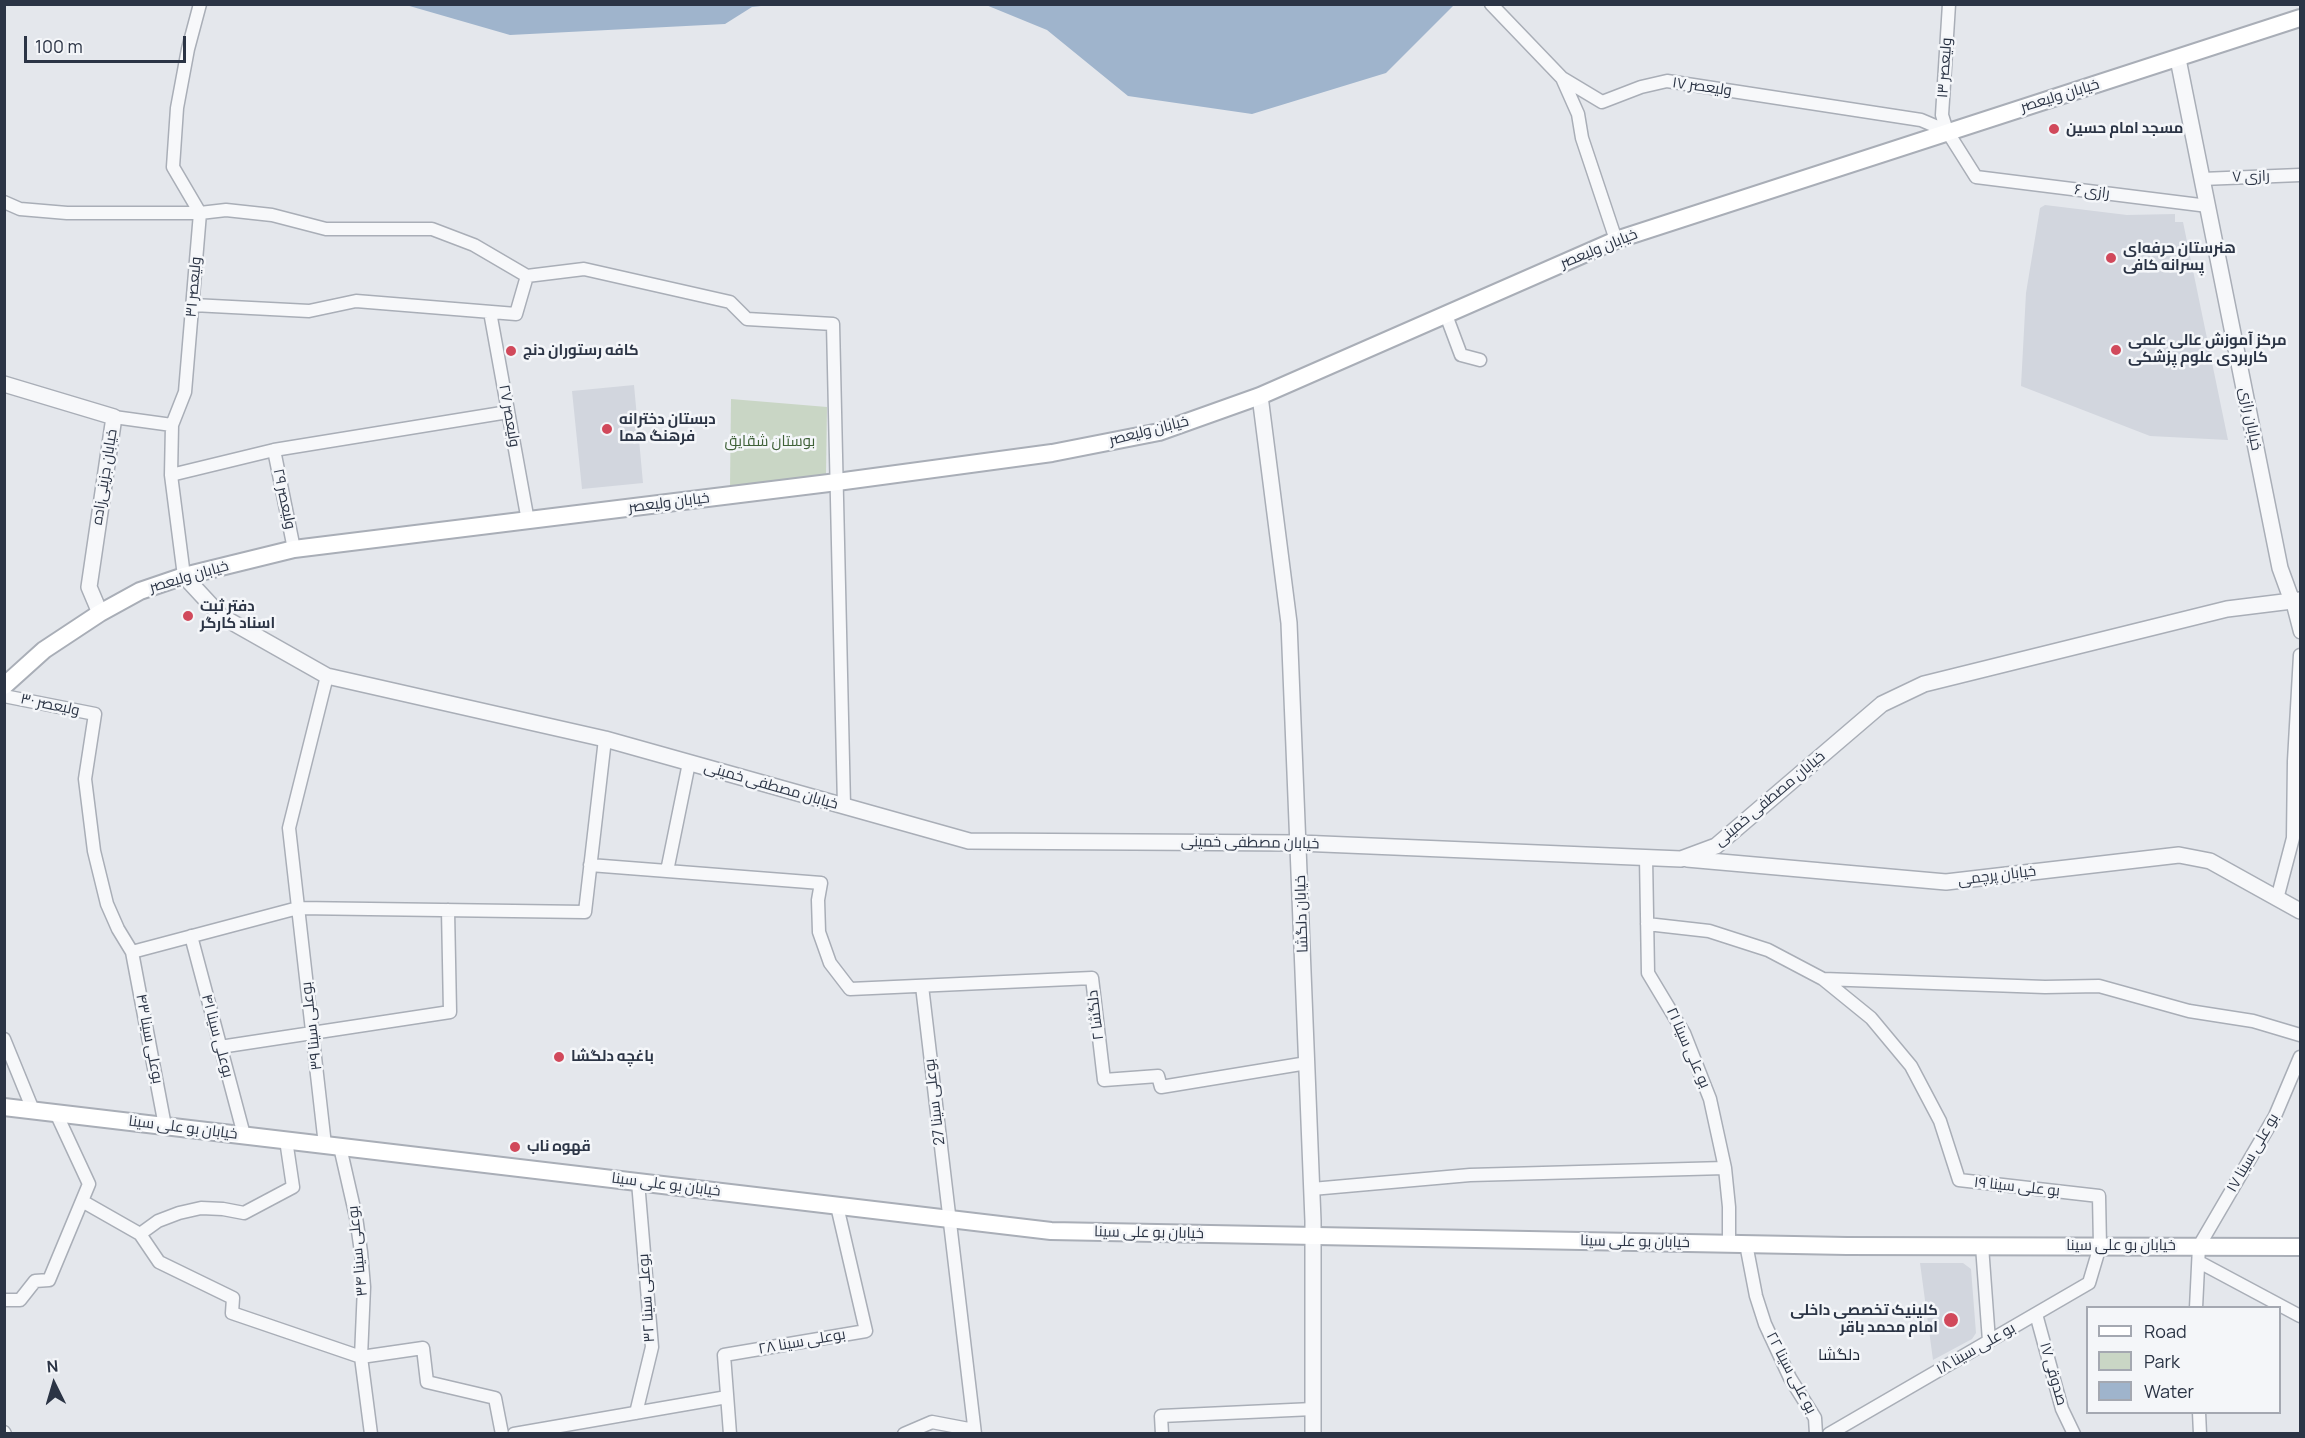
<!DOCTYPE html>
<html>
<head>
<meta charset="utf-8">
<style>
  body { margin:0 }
  #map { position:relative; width:2305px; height:1438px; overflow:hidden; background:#e4e7ec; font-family:Manrope,sans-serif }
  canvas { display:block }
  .frame { position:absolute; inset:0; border:6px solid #2b3445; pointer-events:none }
  .legend { position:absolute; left:2086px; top:1306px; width:195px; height:108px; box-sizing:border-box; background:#f4f6f9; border:2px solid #a4a8b1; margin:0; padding:8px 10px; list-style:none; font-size:18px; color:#2b3445 }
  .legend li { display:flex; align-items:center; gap:12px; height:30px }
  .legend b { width:30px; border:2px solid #a4a8b1 }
  .north { position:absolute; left:24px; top:1354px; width:60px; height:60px; -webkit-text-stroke:4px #f4f6f9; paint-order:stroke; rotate:355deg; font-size:16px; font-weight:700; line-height:24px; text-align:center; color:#2b3445 }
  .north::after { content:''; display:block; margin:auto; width:21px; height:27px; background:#2b3445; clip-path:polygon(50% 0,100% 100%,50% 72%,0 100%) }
  .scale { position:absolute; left:24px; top:36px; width:162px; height:27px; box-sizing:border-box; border:3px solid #2b3445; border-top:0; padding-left:8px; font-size:18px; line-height:21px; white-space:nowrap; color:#2b3445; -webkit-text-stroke:4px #f4f6f9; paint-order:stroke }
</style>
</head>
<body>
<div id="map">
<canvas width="2305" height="1438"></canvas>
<div class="frame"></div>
<ul class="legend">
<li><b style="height:8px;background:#fff"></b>Road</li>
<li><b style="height:16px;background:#c9d6c5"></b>Park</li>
<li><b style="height:16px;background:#9fb4cc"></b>Water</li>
</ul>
<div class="north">N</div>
<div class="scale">100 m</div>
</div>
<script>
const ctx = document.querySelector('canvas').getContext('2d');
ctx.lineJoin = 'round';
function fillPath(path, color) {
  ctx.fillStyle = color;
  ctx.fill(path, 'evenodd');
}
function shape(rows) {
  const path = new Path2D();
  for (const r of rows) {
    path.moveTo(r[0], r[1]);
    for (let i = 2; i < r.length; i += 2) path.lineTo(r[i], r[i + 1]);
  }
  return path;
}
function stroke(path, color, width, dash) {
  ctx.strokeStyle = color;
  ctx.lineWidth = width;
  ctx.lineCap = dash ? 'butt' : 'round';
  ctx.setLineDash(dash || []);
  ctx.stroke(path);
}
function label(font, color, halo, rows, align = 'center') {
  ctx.font = font + ' Manrope,Cairo,sans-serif';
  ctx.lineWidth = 5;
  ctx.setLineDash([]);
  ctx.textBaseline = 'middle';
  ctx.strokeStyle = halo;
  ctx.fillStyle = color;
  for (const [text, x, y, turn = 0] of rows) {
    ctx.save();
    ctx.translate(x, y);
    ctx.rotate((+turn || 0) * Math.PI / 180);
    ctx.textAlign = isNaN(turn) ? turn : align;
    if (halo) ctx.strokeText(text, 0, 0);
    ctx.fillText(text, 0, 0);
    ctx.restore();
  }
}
const built = shape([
  [2045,205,2127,215,2175,214,2175,222,2183,222,2228,440,2150,436,2021,386,2026,293,2040,208],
  [634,385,643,483,582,489,572,391],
  [1920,1263,1963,1263,1971,1269,1976,1333,1972,1339,1933,1360]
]);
const green = shape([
  [731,399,827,407,826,474,730,487]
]);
const water = shape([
  [406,5,406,4,770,5,752,7,725,24,510,35],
  [986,5,1454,4,1454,5,1386,73,1252,114,1128,96,1047,30]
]);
const minor = shape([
  [1491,4,1562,78],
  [1949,4,1942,115,1947,131,1976,177,2208,206],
  [2202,179,2300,175],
  [4,202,20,209,67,213,200,213,226,210,272,215,326,229,432,229,474,245,527,276],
  [1616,240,1582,138,1578,114,1562,78,1602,102,1641,87,1667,81,1921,120,1947,131],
  [193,305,309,311,356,301,516,314,527,276,584,269,730,302,747,319,833,324,844,806],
  [490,312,528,521],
  [1446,315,1461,355,1480,360],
  [114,417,172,425],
  [274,450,294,549],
  [171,475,274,450,508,412],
  [184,576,171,475,172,425,185,392,200,213,173,167,177,108,188,49,200,4],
  [2292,601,2300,632],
  [4,696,95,714,85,779,94,851,107,904,118,929,132,952,165,1126],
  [1646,857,1648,973,1684,1033,1710,1099,1725,1168,1729,1207,1729,1244],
  [590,865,821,883,818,900,819,932,830,963,850,989,1092,978,1104,1080,1158,1076,1161,1087,1307,1063],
  [667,871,689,763],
  [2277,899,2293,838,2294,761,2300,655],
  [1647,924,1709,931,1768,950,1823,979,1871,1018,1911,1066,1940,1121,1959,1180,2099,1196,2100,1246,2089,1283,1829,1434],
  [191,936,244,1135],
  [132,952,298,908,585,912,605,739],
  [1823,979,2045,987,2099,986,2189,1011,2253,1021,2300,1035],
  [922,986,975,1434],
  [4,1039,33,1110],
  [220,1047,450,1012,448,910],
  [325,1145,289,828,327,676],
  [340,1147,356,1217,361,1252,364,1287,361,1357,371,1434],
  [1312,1189,1470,1175,1725,1168],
  [82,1201,140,1234,159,1262,233,1298,232,1313,361,1357,423,1348,427,1382,495,1398,502,1434],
  [140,1234,158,1221,179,1213,201,1208,223,1209,244,1213,293,1187,286,1140],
  [1746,1244,1756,1296,1765,1324,1790,1378,1815,1418,1816,1434],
  [1982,1246,1989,1341],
  [2199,1262,2300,1316],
  [4,1300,20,1300,35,1281,49,1280,89,1184,56,1113],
  [2196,1308,2199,1246,2275,1116,2300,1057],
  [2036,1314,2062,1409,2074,1434],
  [2199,1412,2200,1434],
  [636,1413,652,1347,638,1182],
  [4,1432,5,1434],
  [514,1434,727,1397],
  [730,1434,724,1355,866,1331,837,1206],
  [904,1434,932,1422,974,1430],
  [1162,1434,1161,1416,1313,1409]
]);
const tertiary = shape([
  [2178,59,2280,568,2292,601],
  [4,384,114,417,89,587,100,613],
  [1260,396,1289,623,1313,1221,1313,1434],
  [184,576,221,616,327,676,605,739,969,841,1299,843,1681,859,1716,846,1882,704,1924,684,2227,609,2300,600],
  [1687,859,1946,882,2179,855,2210,861,2300,911]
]);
const secondary = shape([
  [4,686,44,650,100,613,140,591,184,576,294,549,837,482,1052,453,1159,432,1260,396,1616,240,2300,18],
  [4,1107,1051,1231,1847,1246,2300,1247]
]);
const markers = [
  [2054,129,6,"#d1495b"],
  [2111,258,6,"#d1495b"],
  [2116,350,6,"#d1495b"],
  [511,351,6,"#d1495b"],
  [607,429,6,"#d1495b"],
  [188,616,6,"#d1495b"],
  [559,1057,6,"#d1495b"],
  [515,1147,6,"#d1495b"],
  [1951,1320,8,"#d1495b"]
];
const streetNames = [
  ["ولیعصر ۱۳",1945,68,-86],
  ["ولیعصر ۱۷",1702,87,8],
  ["خیابان ولیعصر",2060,96,-17],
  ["رازی ۷",2251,177,-2],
  ["رازی ۶",2092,192,7],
  ["خیابان ولیعصر",1599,249,-22],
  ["ولیعصر ۳۱",194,287,-85],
  ["ولیعصر ۲۷",509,416,80],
  ["خیابان رازی",2250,419,79],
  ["خیابان ولیعصر",1149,431,-14],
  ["خیابان جزینی‌زاده",105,477,-81],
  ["ولیعصر ۲۹",284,499,78],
  ["خیابان ولیعصر",669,503,-7],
  ["خیابان ولیعصر",189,577,-16],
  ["ولیعصر ۳۰",50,705,12],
  ["خیابان مصطفی خمینی",771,786,16],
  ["خیابان مصطفی خمینی",1770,799,-40],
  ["خیابان مصطفی خمینی",1250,843,1],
  ["خیابان پرچمی",1997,876,-7],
  ["خیابان دلگشا",1302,914,-92],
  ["دلگشا ۲",1096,1015,-97],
  ["بوعلی سینا ۳۹",312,1026,-97],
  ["بوعلی سینا ۴۱",217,1036,75],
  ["بوعلی سینا ۴۳",149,1039,79],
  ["بو علی سینا ۲۱",1688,1048,66],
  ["بوعلی سینا 27",935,1102,-97],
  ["خیابان بو علی سینا",183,1128,7],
  ["بو علی سینا ۱۷",2253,1153,-60],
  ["خیابان بو علی سینا",666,1185,7],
  ["بو علی سینا ۱۹",2017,1187,6],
  ["خیابان بو علی سینا",1149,1233,1],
  ["خیابان بو علی سینا",1635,1242,1],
  ["خیابان بو علی سینا",2121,1246],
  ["بوعلی سینا ۳۴",358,1251,-96],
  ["بوعلی سینا ۳۲",647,1298,-94],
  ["بوعلی سینا ۲۸",802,1342,-10],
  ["بو علی سینا ۱۸",1976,1349,-30],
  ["بو علی سینا ۲۲",1791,1373,62],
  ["صدوقی ۱۷",2053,1374,74]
];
const poiNames = [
  ["مسجد امام حسین",2066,129],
  ["هنرستان حرفه‌ای",2123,249],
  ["پسرانه کافی",2123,266],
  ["مرکز آموزش عالی علمی",2128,341],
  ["کاربردی علوم پزشکی",2128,358],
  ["کافه رستوران دنج",523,351],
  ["دبستان دخترانه",619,420],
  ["فرهنگ هما",619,437],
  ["دفتر ثبت",200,607],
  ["اسناد کارگر",200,624],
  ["باغچه دلگشا",571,1057],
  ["قهوه ناب",527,1147],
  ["کلینیک تخصصی داخلی",1938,1311,"right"],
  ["امام محمد باقر",1938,1328,"right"]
];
const parkNames = [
  ["بوستان شقایق",770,442]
];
const neighbourhoodNames = [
  ["دلگشا",1839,1356]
];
fillPath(built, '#d2d6de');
fillPath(green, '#c9d6c5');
fillPath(water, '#9fb4cc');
stroke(minor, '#a9aeb7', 15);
stroke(tertiary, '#a9aeb7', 18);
stroke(secondary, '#a9aeb7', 20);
stroke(minor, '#f7f8fa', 12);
stroke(tertiary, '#f7f8fa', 15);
stroke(secondary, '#fff', 16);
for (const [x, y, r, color] of markers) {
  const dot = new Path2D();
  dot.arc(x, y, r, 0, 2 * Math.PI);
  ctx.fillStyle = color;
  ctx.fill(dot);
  stroke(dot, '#f4f6f9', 2);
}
label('15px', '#2b3445', '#f4f6f9', streetNames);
label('bold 15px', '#2b3445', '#f4f6f9', poiNames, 'left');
label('15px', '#3f6138', '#f4f6f9', parkNames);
label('16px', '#1d2536', '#f4f6f9', neighbourhoodNames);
</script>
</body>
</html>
